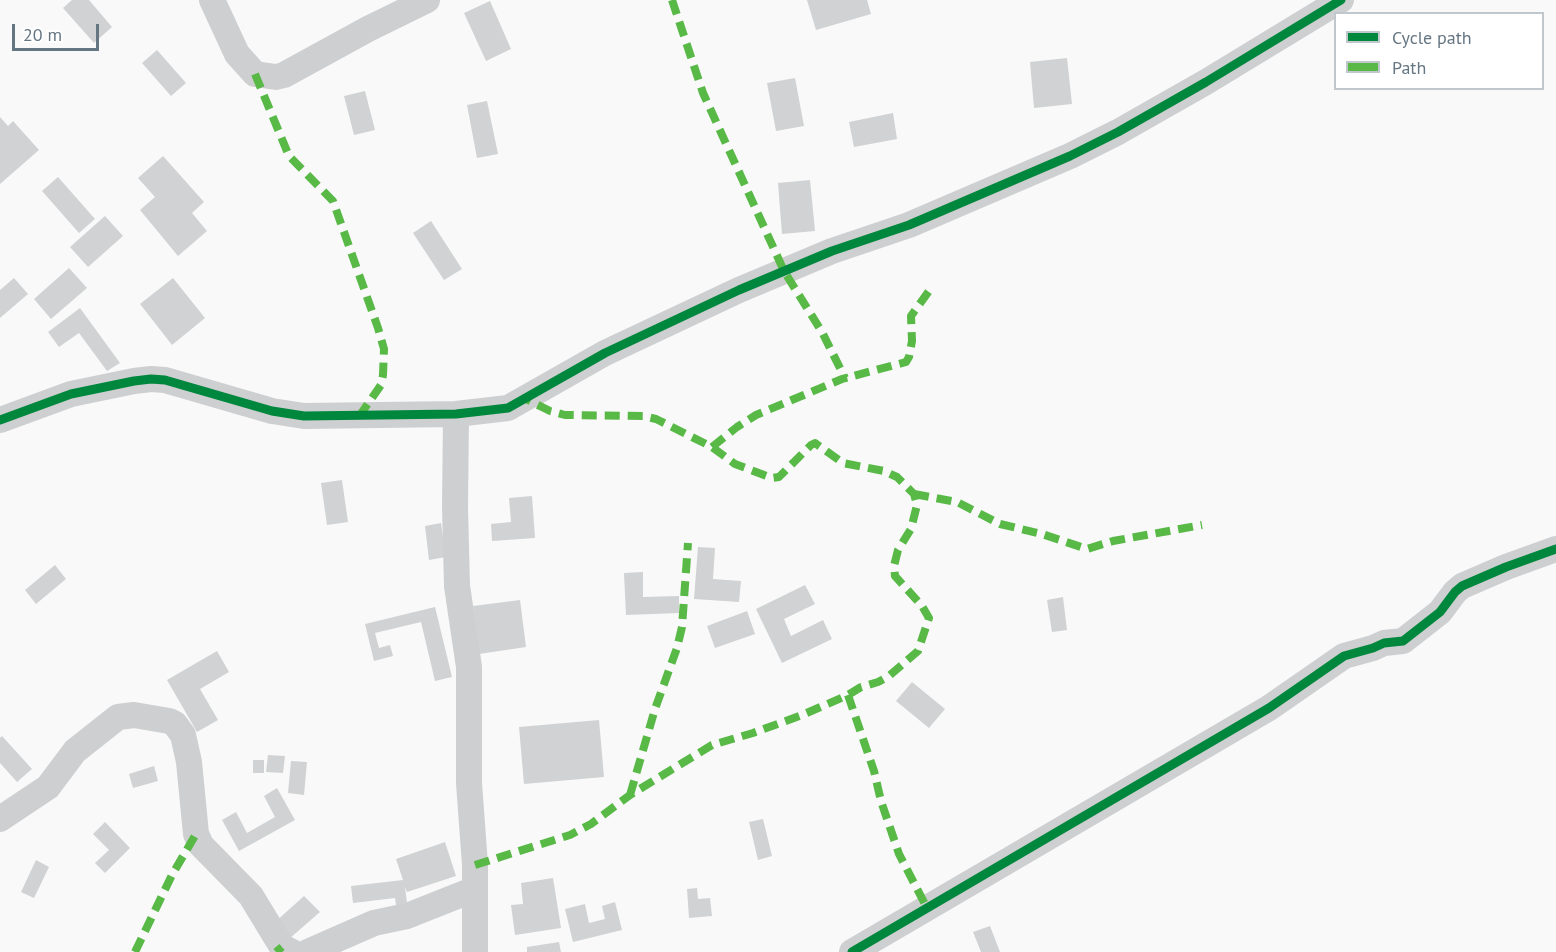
<!DOCTYPE html>
<html>
<head>
<meta charset="utf-8">
<style>
  body { margin:0 }
  #map { position:relative; width:1556px; height:952px; overflow:hidden; background:#f9f9f9; font-family:"PT Sans",sans-serif }
  canvas { display:block }
  .legend { position:absolute; left:1334px; top:12px; width:210px; height:78px; box-sizing:border-box; background:#fff; border:2px solid #c1c8cd; margin:0; padding:8px 10px; list-style:none; font-size:18px; color:#657683 }
  .legend li { display:flex; align-items:center; gap:12px; height:30px }
  .legend b { width:30px; border:2px solid #c1c8cd }
  .scale { position:absolute; left:12px; top:24px; width:87px; height:27px; box-sizing:border-box; border:3px solid #657683; border-top:0; padding-left:8px; font-size:18px; line-height:21px; white-space:nowrap; color:#657683; -webkit-text-stroke:4px #fff; paint-order:stroke }
</style>
</head>
<body>
<div id="map">
<canvas width="1556" height="952"></canvas>
<ul class="legend">
<li><b style="height:8px;background:#00873e"></b>Cycle path</li>
<li><b style="height:8px;background:#58b947"></b>Path</li>
</ul>
<div class="scale">20 m</div>
</div>
<script>
const ctx = document.querySelector('canvas').getContext('2d');
ctx.lineJoin = 'round';
function fillPath(path, color) {
  ctx.fillStyle = color;
  ctx.fill(path, 'evenodd');
}
function shape(rows) {
  const path = new Path2D();
  for (const r of rows) {
    path.moveTo(r[0], r[1]);
    for (let i = 2; i < r.length; i += 2) path.lineTo(r[i], r[i + 1]);
  }
  return path;
}
function stroke(path, color, width, dash) {
  ctx.strokeStyle = color;
  ctx.lineWidth = width;
  ctx.lineCap = dash ? 'butt' : 'round';
  ctx.setLineDash(dash || []);
  ctx.stroke(path);
}
const building = shape([
  [72,0,89,0,112,27,94,43,63,8],
  [807,0,867,0,871,14,816,30],
  [490,1,511,49,486,61,464,13],
  [157,50,186,83,171,96,142,63],
  [1067,58,1072,104,1034,108,1030,62],
  [795,78,804,126,776,131,767,83],
  [365,91,375,130,354,135,344,96],
  [487,101,498,154,477,158,467,105],
  [893,113,897,139,854,147,849,122],
  [0,117,8,126,13,121,39,150,0,184],
  [163,156,204,202,192,213,207,231,178,256,140,210,155,197,138,178],
  [58,177,95,219,79,233,42,191],
  [810,180,815,231,782,234,778,183],
  [105,216,123,236,88,267,70,247],
  [431,221,462,269,444,280,413,233],
  [69,268,87,288,51,319,34,299],
  [14,278,28,294,0,318,0,290],
  [173,278,205,318,172,345,140,304],
  [80,308,120,363,107,371,79,333,59,347,48,332],
  [342,480,348,522,327,525,321,483],
  [532,496,535,538,492,541,491,524,511,522,509,498],
  [441,523,446,557,429,560,425,526],
  [698,547,715,548,713,579,741,581,739,602,694,599],
  [55,565,66,579,36,604,25,590],
  [643,572,643,597,679,596,679,613,626,615,624,573],
  [805,585,815,604,784,619,791,636,823,620,832,639,782,663,756,609],
  [1063,597,1067,630,1052,632,1047,600],
  [520,600,526,647,479,654,473,606],
  [435,607,452,677,435,681,421,622,375,633,379,648,390,645,393,656,374,661,365,624],
  [747,611,755,634,715,648,707,626],
  [217,651,229,672,200,689,218,720,197,732,167,680],
  [912,682,945,709,929,728,896,701],
  [599,720,604,777,524,784,519,727],
  [2,736,32,769,17,782,0,763,0,738],
  [268,755,285,756,283,773,266,772],
  [253,760,264,760,264,773,253,773],
  [291,761,307,762,304,795,288,793],
  [154,766,158,781,133,788,129,774],
  [277,788,295,820,239,851,222,820,236,812,247,833,275,817,264,796],
  [763,819,772,856,758,860,749,822],
  [105,822,130,848,105,873,95,863,109,850,93,834],
  [445,842,456,876,407,892,405,887,408,911,397,912,395,898,353,903,351,886,403,880,396,859],
  [36,860,49,867,34,898,21,892],
  [553,878,561,928,515,935,511,905,523,904,521,883],
  [697,888,698,899,710,898,712,916,689,918,687,889],
  [304,896,320,912,289,939,274,923],
  [615,902,622,930,573,942,565,909,585,904,589,923,605,919,602,906],
  [990,926,1000,952,981,952,973,932],
  [559,942,561,952,527,952,527,947]
]);
const minor = shape([
  [212,0,237,54,255,74,276,77,284,75,368,29,427,0],
  [456,414,455,507,457,586,469,667,469,783,475,865,475,952],
  [0,420,71,394,134,381,151,379,165,380,272,411,304,416,456,414,508,408,605,353,739,290,832,251,909,225,1070,156,1118,132,1206,82,1341,0],
  [0,819,48,787,75,751,118,717,134,715,169,721,175,724,183,735,189,762,196,834,201,845,251,896,282,947,292,952],
  [308,952,374,923,407,916,475,889],
  [852,952,1269,708,1344,656,1373,648,1384,643,1403,641,1440,612,1455,592,1462,586,1506,567,1556,549]
]);
const quiet = shape([
  [672,0,703,93,784,271,822,332,845,378],
  [255,74,289,156,333,201,378,328,384,349,383,375,381,385,360,415],
  [712,447,737,427,756,415,842,379,906,362,909,357,912,341,911,316,929,291],
  [914,494,957,502,1000,524,1042,534,1087,549,1113,541,1202,525],
  [848,695,874,771,881,801,899,854,927,908],
  [630,795,655,709,677,648,682,627,688,543],
  [475,865,570,835,591,824,630,795,712,745,753,733,802,715,848,695,861,687,878,682,889,676,918,651,929,618,922,606,895,576,894,566,898,550,911,529,917,505,914,494,897,477,884,471,843,463,815,443,811,445,779,477,772,478,735,464,712,447,656,419,643,416,565,415,550,411,526,399],
  [135,952,172,875,196,834],
  [276,952,282,947]
]);
const cycleway = shape([
  [0,420,71,394,134,381,151,379,165,380,272,411,304,416,456,414,508,408,605,353,739,290,832,251,909,225,1070,156,1118,132,1206,82,1341,0],
  [852,952,1269,708,1344,656,1373,648,1384,643,1403,641,1440,612,1455,592,1462,586,1506,567,1556,549]
]);
fillPath(building, '#d0d2d3');
stroke(minor, '#cecfd0', 26);
stroke(quiet, '#58b947', 8, [15, 8]);
stroke(cycleway, '#00873e', 9);
</script>
</body>
</html>
